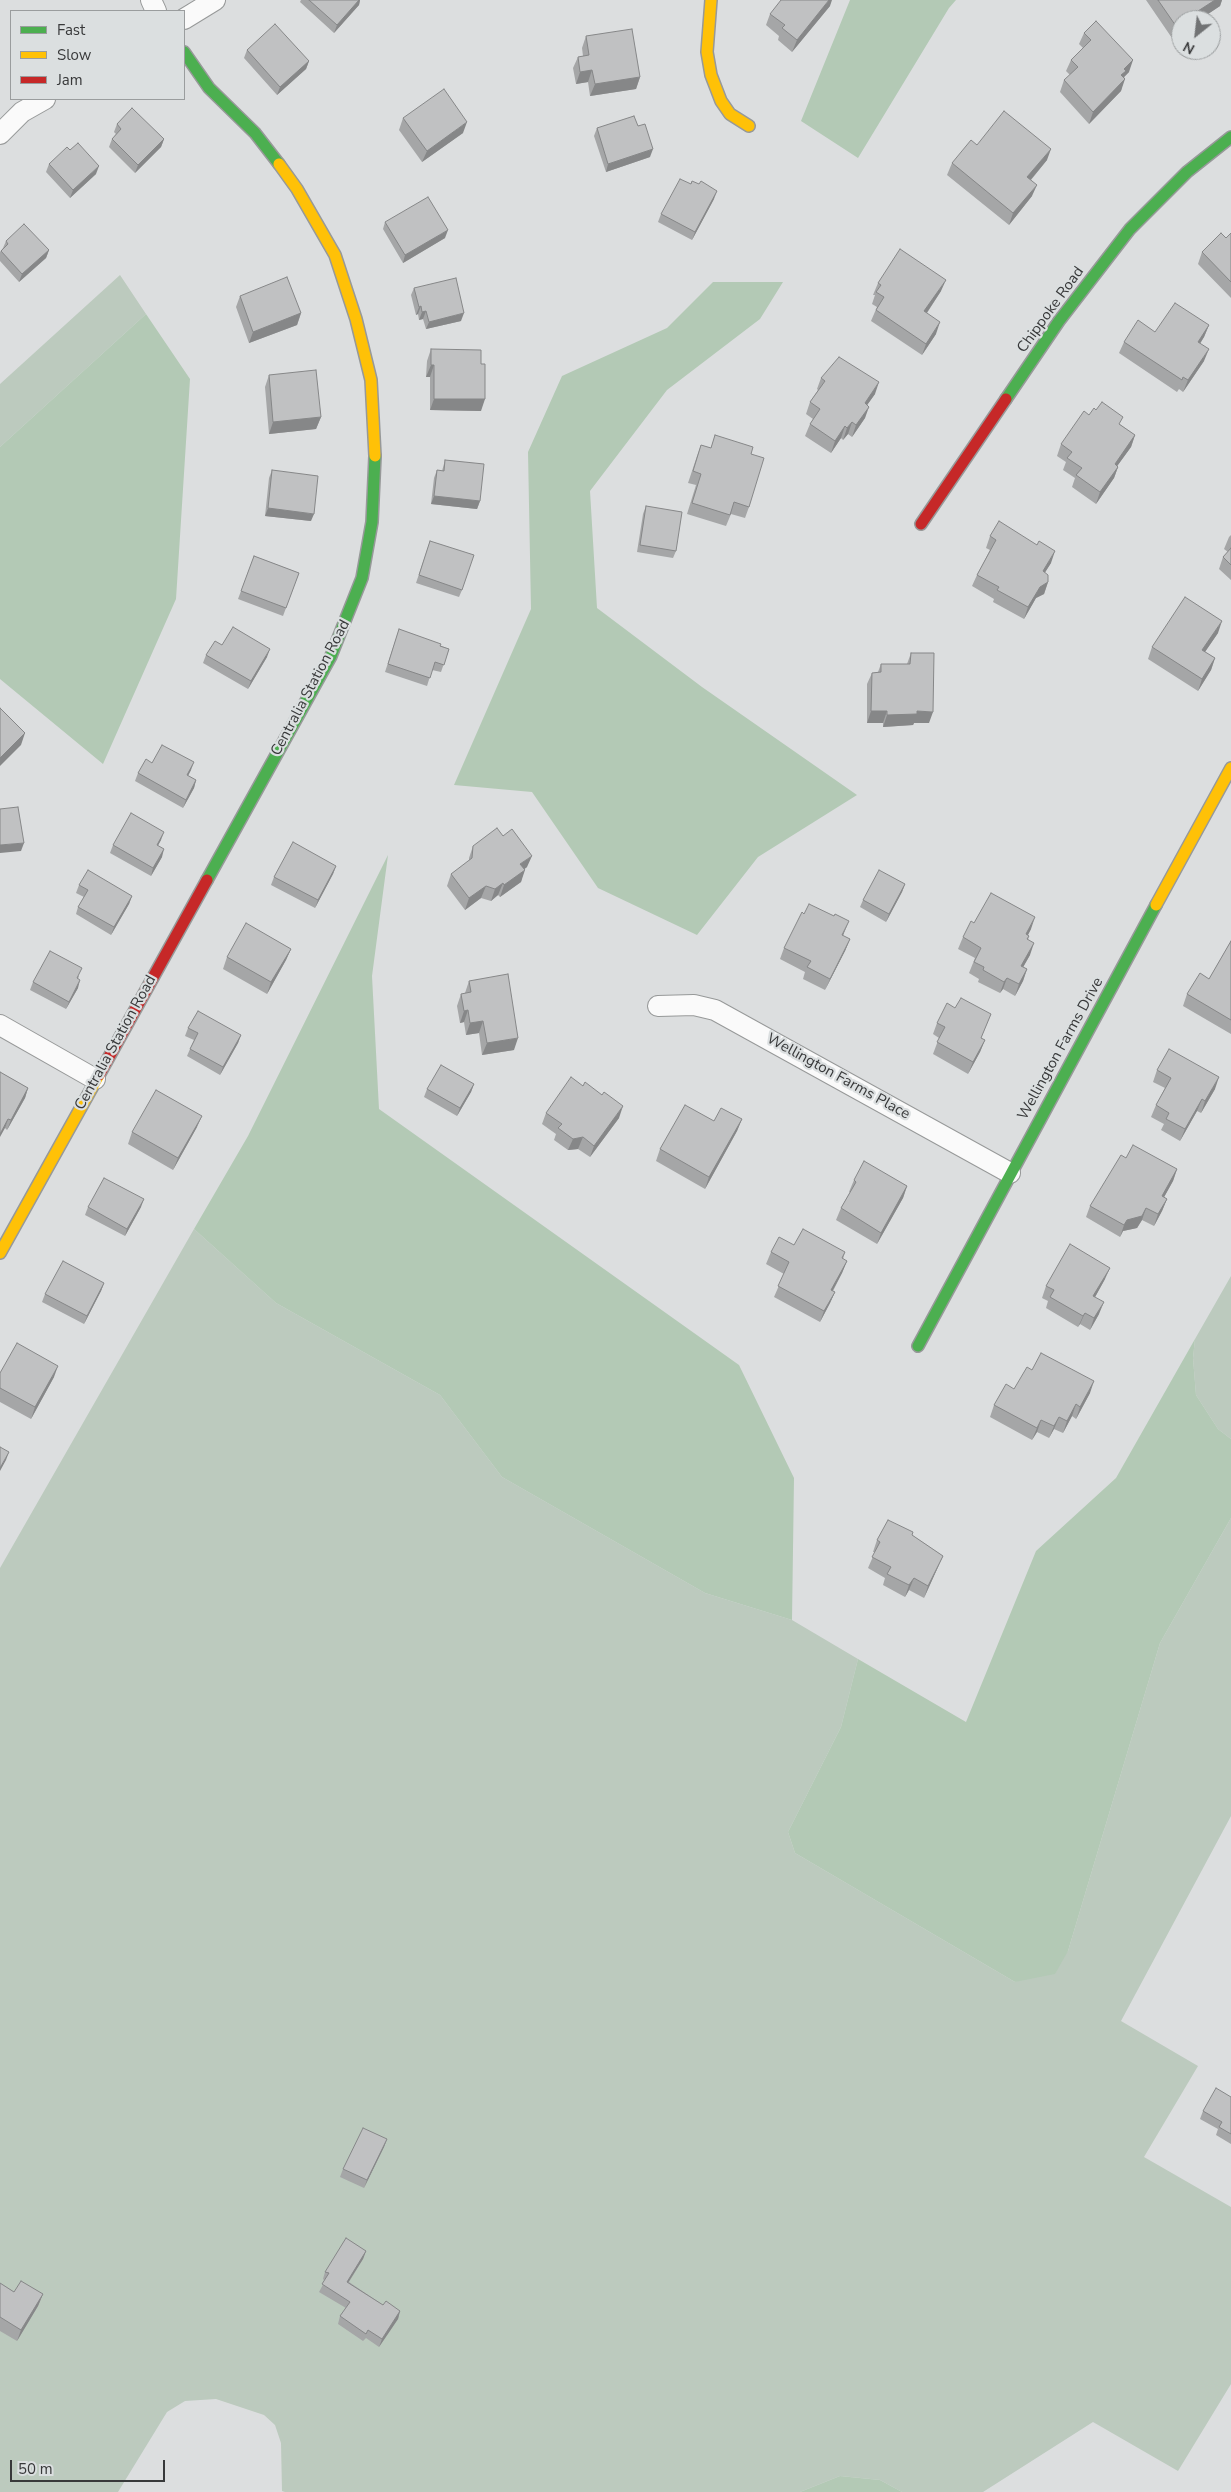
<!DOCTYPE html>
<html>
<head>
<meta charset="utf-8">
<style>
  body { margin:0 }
  #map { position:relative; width:1231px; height:2492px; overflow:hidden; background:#dcdedf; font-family:"Nunito Sans",sans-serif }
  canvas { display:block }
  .legend { position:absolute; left:10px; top:10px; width:175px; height:90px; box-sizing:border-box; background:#dbdfe0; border:1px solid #9a9d9e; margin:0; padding:6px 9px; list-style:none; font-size:15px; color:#38393a }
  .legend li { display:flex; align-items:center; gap:10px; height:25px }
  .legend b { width:25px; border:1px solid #9a9d9e }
  .north { position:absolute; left:1171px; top:10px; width:50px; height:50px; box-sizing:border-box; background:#dbdfe0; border:1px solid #9a9d9e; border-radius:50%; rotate:209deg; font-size:14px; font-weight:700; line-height:20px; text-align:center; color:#38393a }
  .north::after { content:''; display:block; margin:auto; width:18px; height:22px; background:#717374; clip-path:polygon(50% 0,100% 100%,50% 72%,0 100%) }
  .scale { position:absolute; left:10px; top:2460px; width:155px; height:22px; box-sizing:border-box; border:2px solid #38393a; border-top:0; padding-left:6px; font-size:15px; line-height:18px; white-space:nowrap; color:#38393a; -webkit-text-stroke:4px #dbdfe0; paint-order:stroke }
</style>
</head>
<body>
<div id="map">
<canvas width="1231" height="2492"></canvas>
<ul class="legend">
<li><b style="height:6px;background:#4caf50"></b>Fast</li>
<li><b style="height:6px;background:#ffc107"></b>Slow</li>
<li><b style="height:6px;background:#c62828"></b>Jam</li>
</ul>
<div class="north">N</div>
<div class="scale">50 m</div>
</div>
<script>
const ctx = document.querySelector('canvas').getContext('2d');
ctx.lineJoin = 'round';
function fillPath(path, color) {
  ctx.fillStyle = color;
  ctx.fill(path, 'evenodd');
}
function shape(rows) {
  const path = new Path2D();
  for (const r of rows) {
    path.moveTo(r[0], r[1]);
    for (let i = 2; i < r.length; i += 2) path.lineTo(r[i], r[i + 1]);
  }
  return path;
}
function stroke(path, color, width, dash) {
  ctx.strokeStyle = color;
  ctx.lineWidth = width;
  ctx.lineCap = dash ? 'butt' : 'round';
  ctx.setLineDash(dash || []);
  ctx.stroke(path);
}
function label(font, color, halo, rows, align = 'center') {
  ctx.font = font + ' "Nunito Sans",sans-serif';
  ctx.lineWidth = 4.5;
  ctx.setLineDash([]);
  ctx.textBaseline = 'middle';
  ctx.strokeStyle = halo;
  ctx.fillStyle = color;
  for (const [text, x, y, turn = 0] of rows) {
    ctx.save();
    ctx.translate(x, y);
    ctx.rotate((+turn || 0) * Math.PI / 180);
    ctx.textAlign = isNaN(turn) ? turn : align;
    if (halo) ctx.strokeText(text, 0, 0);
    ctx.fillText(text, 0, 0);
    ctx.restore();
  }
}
const green = shape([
  [120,275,146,314,0,447,0,384],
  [194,1229,276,1303,440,1395,502,1477,705,1593,792,1620,858,1659,841,1727,788,1832,795,1853,1015,1982,1068,1951,1160,1643,1231,1518,1231,1816,1121,2021,1198,2066,1144,2157,1231,2207,1231,2384,1178,2471,1093,2422,983,2492,902,2492,880,2480,840,2476,800,2492,285,2492,282,2491,281,2443,275,2425,264,2415,216,2399,185,2401,167,2412,118,2492,0,2492,0,1568],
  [1231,1276,1231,1439,1218,1429,1196,1395,1193,1358,1195,1339]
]);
const forest = shape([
  [850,0,956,0,949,8,858,158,801,121],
  [713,282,783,282,760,319,667,390,590,491,597,608,702,687,857,795,758,857,697,935,598,888,532,792,454,785,531,609,528,452,562,376,667,328],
  [146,314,190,379,176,599,103,764,0,679,0,447],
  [388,855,372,976,379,1109,739,1365,794,1478,792,1620,705,1593,502,1477,440,1395,276,1303,194,1229,248,1136],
  [1195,1339,1193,1358,1196,1395,1218,1429,1231,1439,1231,1518,1160,1643,1068,1951,1055,1974,1015,1982,795,1853,788,1832,841,1727,858,1659,966,1722,1036,1551,1116,1478],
  [840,2476,880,2480,902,2492,800,2492]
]);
const street = shape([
  [151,0,156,11],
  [184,19,215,0],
  [0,134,22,112,45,99],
  [658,1006,694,1005,715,1010,1010,1173],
  [0,1025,95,1079]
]);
const fast = shape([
  [184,52,209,88,255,133,279,164],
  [1006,399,1059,321,1130,229,1187,172,1231,137],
  [207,880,331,656,362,578,372,522,375,456],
  [918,1346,1156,905]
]);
const slow = shape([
  [711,0,707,52,711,75,721,101,730,114,749,126],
  [279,164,297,189,335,255,356,319,371,380,375,456],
  [1156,905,1231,768],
  [0,1253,99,1075]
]);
const jam = shape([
  [921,524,1006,399],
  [99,1075,207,880]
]);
const wall = shape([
  [301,0,360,0,359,5,334,33,300,2],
  [1146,0,1222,0,1220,6,1199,20,1181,20,1181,36,1174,41],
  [830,6,792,52,778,40,779,36,766,25,770,14],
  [1084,33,1129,72,1124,77,1121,91,1089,124,1060,92,1064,80,1070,75,1066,71,1071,60,1083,48,1079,44],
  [586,36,640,77,636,89,590,96,588,82,576,84,573,68,578,57,583,56,582,48],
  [247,50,309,61,306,69,277,95,244,58],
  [403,118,463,133,422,162,399,130],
  [117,124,164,139,161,147,135,173,109,147,112,139,116,134,114,132],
  [638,126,650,157,606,172,594,136,597,128],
  [977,145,1047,160,1031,180,1032,196,1009,225,947,175,952,163],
  [49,164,96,174,70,198,46,172],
  [714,199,692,240,658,222,661,214],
  [385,222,445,238,403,263,383,229],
  [1231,233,1231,298,1198,264,1202,252,1226,238],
  [6,241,49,250,46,258,19,282,0,261,0,252,3,248],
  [878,283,941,291,927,313,936,334,922,355,871,321,877,307,872,304,875,295,873,295],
  [414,288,461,321,426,329,423,319,419,320,418,314,416,315,411,295],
  [240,296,301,313,297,325,249,343,236,307],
  [1209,325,1204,337,1200,344,1204,361,1183,392,1179,389,1177,392,1119,353,1124,342],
  [431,349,481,411,430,410,430,377,426,377,427,361],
  [269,375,321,417,316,429,269,434,265,387],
  [821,378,875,394,867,405,865,418,852,437,848,434,843,440,841,438,831,453,805,436,810,424,813,419,806,414,810,402,818,390,817,389],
  [1096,410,1121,425,1135,435,1131,447,1117,466,1118,467,1114,478,1096,504,1072,487,1075,478,1063,470,1066,462,1057,456,1061,444,1089,415],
  [715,435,751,454,749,507,745,518,731,514,726,526,687,514,696,485,688,483,697,456,701,445,711,448],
  [445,460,480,501,477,509,431,504,434,478,437,470,442,471],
  [272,470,311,521,265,516,269,478],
  [646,506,676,551,673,558,637,552,643,514],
  [1231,535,1231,580,1219,569,1223,557,1228,552,1224,549,1229,537],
  [990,536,1051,563,1045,572,1048,582,1044,594,1036,598,1024,619,993,602,994,599,972,586,977,575,990,550,986,548],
  [430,541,462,590,459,597,416,583],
  [254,556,299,573,283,616,238,599],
  [399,629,449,649,441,672,432,670,427,686,385,672],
  [1218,633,1205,652,1215,658,1211,670,1198,691,1148,659,1152,647],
  [222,645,267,657,248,689,203,663,206,655],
  [911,653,929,723,914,723,913,725,883,727,883,723,867,723,867,684,872,673,878,672,881,664,907,664],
  [152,763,191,770,188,776,196,780,194,788,183,808,135,781,138,773],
  [161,840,158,845,162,857,151,876,110,853,113,845],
  [473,846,527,867,524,869,521,882,500,897,498,895,491,901,481,898,465,910,447,886,451,874,469,861,469,858],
  [336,866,333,874,315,908,271,885,274,877],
  [905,884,902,892,886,922,860,907,863,900],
  [79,885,132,896,129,904,111,935,76,914,78,907,84,897,76,893],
  [1031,929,1028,935,1029,936,1028,940,1030,955,1023,967,1027,969,1023,981,1015,996,1003,989,1000,993,978,982,979,979,969,973,975,958,958,949,963,937],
  [844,933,843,936,850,939,845,951,825,990,803,979,805,972,780,959,784,948],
  [1231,941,1231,1034,1183,1006,1187,994,1209,979],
  [291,949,286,960,267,994,223,969,227,957],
  [79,976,78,979,78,988,66,1009,30,990,33,982],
  [469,981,514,1050,482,1055,479,1033,466,1035,464,1022,460,1023,457,1006,461,994,465,993],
  [955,1008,991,1014,981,1038,985,1040,980,1052,968,1074,933,1054,939,1038,933,1034,937,1023],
  [188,1028,241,1035,238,1043,220,1075,187,1056,190,1049,194,1040,185,1036],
  [1157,1070,1215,1089,1201,1113,1197,1111,1180,1141,1161,1130,1164,1124,1151,1117,1156,1105,1165,1088,1153,1082],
  [0,1072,28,1088,25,1098,7,1130,5,1128],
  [474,1084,471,1092,457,1116,424,1097,427,1089],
  [546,1113,619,1118,590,1157,578,1149,568,1150,554,1140,556,1134,542,1124],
  [742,1119,737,1131,705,1189,656,1161,660,1149,714,1121],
  [197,1127,173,1170,128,1144,132,1132],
  [1126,1158,1177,1169,1173,1181,1164,1197,1167,1199,1162,1211,1154,1226,1142,1220,1137,1228,1123,1231,1120,1237,1086,1217,1090,1206],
  [854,1180,907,1186,903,1198,877,1244,836,1220,841,1208,850,1192,849,1192],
  [88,1207,141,1207,125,1236,85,1215],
  [794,1245,845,1252,843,1259,847,1261,842,1273,833,1291,835,1292,830,1303,820,1322,774,1297,784,1274,766,1264,771,1252],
  [1105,1279,1095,1297,1099,1314,1090,1330,1080,1324,1078,1327,1046,1308,1048,1301,1042,1298,1046,1286],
  [104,1283,101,1291,84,1324,42,1302,45,1294],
  [1032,1370,1090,1393,1076,1419,1072,1416,1063,1433,1054,1429,1049,1438,1037,1432,1032,1440,990,1417,994,1405,1014,1389],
  [0,1373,54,1377,31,1419,0,1402],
  [912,1535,943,1556,938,1567,924,1598,909,1590,905,1597,883,1585,885,1578,868,1568,875,1552,873,1552,877,1540],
  [1231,2097,1231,2144,1216,2135,1218,2129,1200,2119,1203,2111],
  [387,2139,384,2147,364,2188,340,2177,343,2169],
  [366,2251,363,2259,349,2282,383,2305,400,2311,398,2319,379,2347,366,2338,363,2341,338,2324,340,2316,346,2308,319,2292,325,2281,323,2279,325,2272],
  [0,2283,14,2292,43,2294,38,2306,17,2341,0,2331]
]);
const shadedWall = shape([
  [359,0,360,0,359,5,334,33,337,25],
  [829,0,832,0,830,6,792,52,797,40],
  [1215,0,1222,0,1220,6,1199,20,1193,20,1198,11],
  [1181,27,1181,36,1174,41,1178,29],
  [1133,60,1129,72,1124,77,1125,79,1121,91,1089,124,1093,112,1117,87,1124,69],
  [309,61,306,69,277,95,280,87],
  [592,70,588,82,576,84,580,72],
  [640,77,636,89,590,96,595,84],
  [467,122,463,133,422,162,427,151],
  [164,139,161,147,135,173,138,165],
  [653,149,650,157,606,172,608,164],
  [1051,149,1047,160,1023,189,1027,177],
  [99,166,96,174,70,198,73,190],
  [1037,185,1032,196,1009,225,1013,213],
  [717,191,714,199,692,240,695,232],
  [448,230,445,238,403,263,405,255],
  [49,250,46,258,19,282,22,274],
  [946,280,941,291,920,323,924,311],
  [421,306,418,314,416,315,419,307],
  [426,311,423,319,419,320,422,312],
  [301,313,297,325,249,343,253,332],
  [464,313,461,321,426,329,429,322],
  [940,322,936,334,922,355,926,344],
  [1209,325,1204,337,1193,354,1198,342],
  [1209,349,1204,361,1183,392,1188,380],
  [431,365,434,365,430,377,426,377],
  [879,382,875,394,860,415,865,403],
  [434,399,485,399,481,411,430,410],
  [869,407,865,418,852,437,856,425],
  [321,417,316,429,269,434,273,422],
  [852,422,848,434,843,440,847,428],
  [845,426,841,438,831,453,835,441],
  [1135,435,1131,447,1110,476,1115,464],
  [1118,467,1114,478,1096,504,1100,492],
  [434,496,480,501,477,509,431,504],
  [268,508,314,514,311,521,265,516],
  [1055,551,1051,563,1039,582,1043,571],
  [1048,582,1044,594,1036,598,1024,619,1028,607,1040,587],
  [1222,621,1218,633,1198,662,1202,650],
  [270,649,267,657,248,689,251,681],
  [1215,658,1211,670,1198,691,1202,679],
  [871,711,887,711,883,723,867,723],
  [917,711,933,712,929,723,914,723,913,725,883,727,887,715],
  [25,733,21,745,0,766,0,758],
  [194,762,191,770,184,783,187,775],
  [196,780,194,788,183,808,186,800],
  [164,832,161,840,154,853,157,845],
  [24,843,21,851,0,853,0,845],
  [164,849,162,857,151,876,153,868],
  [532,856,527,867,516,876,520,864],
  [336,866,333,874,315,908,318,900],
  [525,870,521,882,500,897,504,885],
  [503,883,498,895,491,901,495,889],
  [905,884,902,892,886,922,889,914],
  [486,886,481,898,465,910,469,898],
  [132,896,129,904,111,935,114,927],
  [1035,917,1031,929,1022,946,1026,934],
  [849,921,844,933,837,947,842,935],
  [850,939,845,951,825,990,830,979],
  [1034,943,1030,955,1017,978,1021,966],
  [291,949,286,960,267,994,271,982],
  [1027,969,1023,981,1015,996,1019,984],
  [1007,978,1003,989,1000,993,1004,982],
  [80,980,78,988,66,1009,69,1002],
  [468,1010,464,1022,460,1023,464,1011],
  [483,1021,479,1033,466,1035,470,1023],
  [241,1035,238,1043,220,1075,223,1067],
  [518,1038,514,1050,482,1055,487,1043],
  [985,1040,980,1052,968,1074,973,1062],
  [1219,1077,1215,1089,1201,1113,1205,1101],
  [474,1084,471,1092,457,1116,460,1108],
  [28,1088,25,1098,7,1130,11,1120],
  [1202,1099,1197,1111,1180,1141,1185,1129],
  [623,1106,619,1118,590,1157,594,1146],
  [202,1116,197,1127,173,1170,178,1158],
  [8,1119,5,1128,0,1137,0,1134],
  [742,1119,737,1131,705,1189,709,1177],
  [583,1137,578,1149,568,1150,573,1139],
  [1177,1169,1173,1181,1158,1208,1162,1196],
  [907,1186,903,1198,877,1244,881,1233],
  [144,1199,141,1207,125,1236,127,1229],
  [1167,1199,1162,1211,1154,1226,1158,1214],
  [1146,1208,1142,1220,1137,1228,1123,1231,1120,1237,1124,1225,1127,1220],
  [847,1261,842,1273,827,1301,831,1290],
  [1110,1268,1105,1279,1089,1308,1093,1296],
  [104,1283,101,1291,84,1324,87,1316],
  [835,1292,830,1303,820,1322,824,1311],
  [1104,1302,1099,1314,1090,1330,1094,1318],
  [1085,1313,1080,1324,1078,1327,1083,1316],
  [58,1366,54,1377,31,1419,35,1407],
  [1094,1381,1090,1393,1076,1419,1080,1407],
  [1076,1404,1072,1416,1063,1433,1067,1421],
  [1059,1417,1054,1429,1049,1438,1054,1426],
  [1041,1420,1037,1432,1032,1440,1037,1428],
  [9,1452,6,1460,0,1471,0,1468],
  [943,1556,938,1567,924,1598,928,1586],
  [914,1578,909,1590,905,1597,909,1585],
  [387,2139,384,2147,364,2188,367,2180],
  [366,2251,363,2259,344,2289,347,2282],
  [43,2294,38,2306,17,2341,21,2330],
  [400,2311,398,2319,379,2347,382,2339]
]);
const building = shape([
  [309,0,359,0,337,25,309,0],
  [781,0,829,0,797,40,782,28,785,25,770,14,781,0],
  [1158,0,1215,0,1198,11,1201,15,1193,20,1181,20,1181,27,1178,29,1158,0],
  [1096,21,1133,60,1124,69,1126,71,1121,75,1125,79,1093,112,1064,80,1078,67,1071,60,1091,40,1084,33,1096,21],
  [275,24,309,61,280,87,247,50,275,24],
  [632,29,640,77,595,84,592,70,580,72,578,57,589,55,586,36,632,29],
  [444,89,467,122,427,151,403,118,444,89],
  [132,108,164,139,138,165,112,139,121,129,117,124,132,108],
  [1004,111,1051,149,1027,177,1037,185,1013,213,952,163,971,140,977,145,1004,111],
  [634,116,638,126,645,124,653,149,608,164,597,128,634,116],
  [78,143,99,166,73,190,49,164,67,147,70,150,78,143],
  [680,179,691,184,692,181,699,184,701,181,717,191,695,232,661,214,680,179],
  [428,197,448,230,405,255,385,222,428,197],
  [24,224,49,250,22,274,1,251,8,244,6,241,24,224],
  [1221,233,1226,238,1231,233,1231,282,1202,252,1221,233],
  [900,249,946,280,924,311,940,322,926,344,876,310,884,297,876,292,881,285,878,283,900,249],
  [287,277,301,313,253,332,240,296,287,277],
  [456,278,464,313,429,322,426,311,422,312,421,306,419,307,414,288,456,278],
  [1175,303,1209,325,1198,342,1209,349,1188,380,1183,377,1182,380,1124,342,1138,320,1155,332,1175,303],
  [431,349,481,350,481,364,485,364,485,399,434,399,434,365,431,365,431,349],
  [839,357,879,382,865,403,869,407,856,425,852,422,847,428,845,426,835,441,810,424,820,409,810,402,825,381,821,378,839,357],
  [316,370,321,417,273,422,269,375,316,370],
  [1102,402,1123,417,1119,424,1135,435,1115,464,1118,467,1100,492,1076,475,1082,468,1067,458,1072,452,1061,444,1084,411,1089,415,1094,408,1096,410,1102,402],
  [715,435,753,447,751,454,764,458,749,507,734,502,730,515,692,503,701,474,693,471,701,445,711,448,715,435],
  [445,460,484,464,480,501,434,496,437,470,444,471,445,460],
  [272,470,318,476,314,514,268,508,272,470],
  [646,506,682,512,676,551,640,545,646,506],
  [999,521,1037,545,1039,541,1055,551,1043,571,1048,575,1048,582,1040,587,1028,607,997,590,999,587,977,575,996,540,990,536,999,521],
  [430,541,474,555,462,590,419,575,430,541],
  [1231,548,1231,565,1223,557,1231,548],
  [254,556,299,573,286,608,241,591,254,556],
  [1185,597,1222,621,1202,650,1215,658,1202,679,1152,647,1185,597],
  [233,627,270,649,251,681,206,655,215,641,222,645,233,627],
  [399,629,441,644,440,646,449,649,444,665,435,662,430,678,388,664,399,629],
  [911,653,934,653,933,712,917,711,917,714,887,715,887,711,871,711,872,673,881,672,881,664,910,664,911,653],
  [0,708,25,733,0,758,0,708],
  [162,745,194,762,187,775,196,780,186,800,138,773,146,759,152,763,162,745],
  [18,807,24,843,0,845,0,809,18,807],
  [131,813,164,832,157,845,164,849,153,868,113,845,131,813],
  [497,828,503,836,512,829,532,856,520,864,525,870,504,885,503,883,495,889,486,886,469,898,451,874,472,858,473,846,497,828],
  [293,842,336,866,318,900,274,877,293,842],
  [88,870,132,896,114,927,78,907,88,890,79,885,88,870],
  [879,870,905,884,889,914,863,900,879,870],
  [991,893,1035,917,1026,934,1029,936,1027,939,1034,943,1021,966,1027,969,1019,984,1007,978,1004,982,983,970,984,967,974,962,981,948,963,937,971,921,974,923,991,893],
  [809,904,834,916,835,914,849,921,842,935,850,939,830,979,807,967,811,961,784,948,802,912,804,914,809,904],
  [246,923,291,949,271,982,227,957,246,923],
  [1231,941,1231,1020,1187,994,1200,973,1209,979,1231,941],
  [50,951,82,968,77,978,80,980,69,1002,33,982,50,951],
  [508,974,518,1038,487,1043,483,1021,470,1023,468,1010,464,1011,461,994,471,992,469,981,508,974],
  [961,998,991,1014,981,1038,985,1040,973,1062,937,1042,945,1027,937,1023,947,1003,955,1008,961,998],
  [198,1011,241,1035,223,1067,190,1049,198,1033,188,1028,198,1011],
  [1169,1049,1219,1077,1205,1101,1202,1099,1185,1129,1166,1119,1169,1113,1156,1105,1171,1078,1157,1070,1169,1049],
  [441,1065,474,1084,460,1108,427,1089,441,1065],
  [0,1072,28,1088,11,1120,8,1119,0,1134,0,1072],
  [571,1077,583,1086,585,1082,602,1095,604,1092,623,1106,594,1146,583,1137,573,1139,558,1128,562,1124,546,1113,571,1077],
  [156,1090,202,1116,178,1158,132,1132,156,1090],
  [685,1105,714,1121,721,1108,742,1119,709,1177,660,1149,685,1105],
  [1133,1145,1177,1169,1162,1196,1167,1199,1158,1214,1146,1208,1142,1216,1127,1220,1124,1225,1090,1206,1121,1155,1126,1158,1133,1145],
  [864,1161,907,1186,881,1233,841,1208,856,1182,854,1180,864,1161],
  [104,1178,144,1199,127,1229,88,1207,104,1178],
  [803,1229,845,1252,842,1258,847,1261,831,1290,835,1292,824,1311,778,1286,789,1262,771,1252,779,1237,794,1245,803,1229],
  [1070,1244,1110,1268,1093,1296,1104,1302,1094,1318,1085,1313,1083,1316,1050,1297,1054,1290,1046,1286,1070,1244],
  [63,1261,104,1283,87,1316,45,1294,63,1261],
  [17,1343,58,1366,35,1407,0,1388,0,1373,17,1343],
  [1041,1353,1094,1381,1080,1407,1076,1404,1067,1421,1059,1417,1054,1426,1041,1420,1037,1428,994,1405,1006,1384,1014,1389,1027,1367,1032,1370,1041,1353],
  [0,1447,9,1452,0,1468,0,1447],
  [888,1520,913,1532,912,1535,943,1556,928,1586,914,1578,909,1585,887,1574,891,1567,872,1557,880,1542,877,1540,888,1520],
  [1216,2088,1231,2097,1231,2134,1219,2127,1222,2122,1203,2111,1216,2088],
  [363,2128,387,2139,367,2180,343,2169,363,2128],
  [346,2238,366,2251,347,2282,383,2305,386,2301,400,2311,382,2339,368,2330,366,2334,340,2316,350,2302,322,2284,329,2273,325,2272,346,2238],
  [21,2281,43,2294,21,2330,0,2317,0,2283,14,2292,21,2281]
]);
const streetNames = [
  ["Chippoke Road",1051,310,-54],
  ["Centralia Station Road",311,688,-62],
  ["Centralia Station Road",116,1043,-61],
  ["Wellington Farms Drive",1061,1049,-61],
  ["Wellington Farms Place",838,1077,29]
];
fillPath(green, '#bccabe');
fillPath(forest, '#b3c9b5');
stroke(street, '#979999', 22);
stroke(fast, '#979999', 14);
stroke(slow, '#979999', 14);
stroke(jam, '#979999', 14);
stroke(street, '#fafafa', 20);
stroke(fast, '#4caf50', 11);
stroke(slow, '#ffc107', 11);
stroke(jam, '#c62828', 11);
fillPath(wall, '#a5a6a7');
fillPath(shadedWall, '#868788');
fillPath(building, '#c0c1c2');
stroke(building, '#868788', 1);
label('15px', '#38393a', '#dbdfe0', streetNames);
</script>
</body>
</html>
